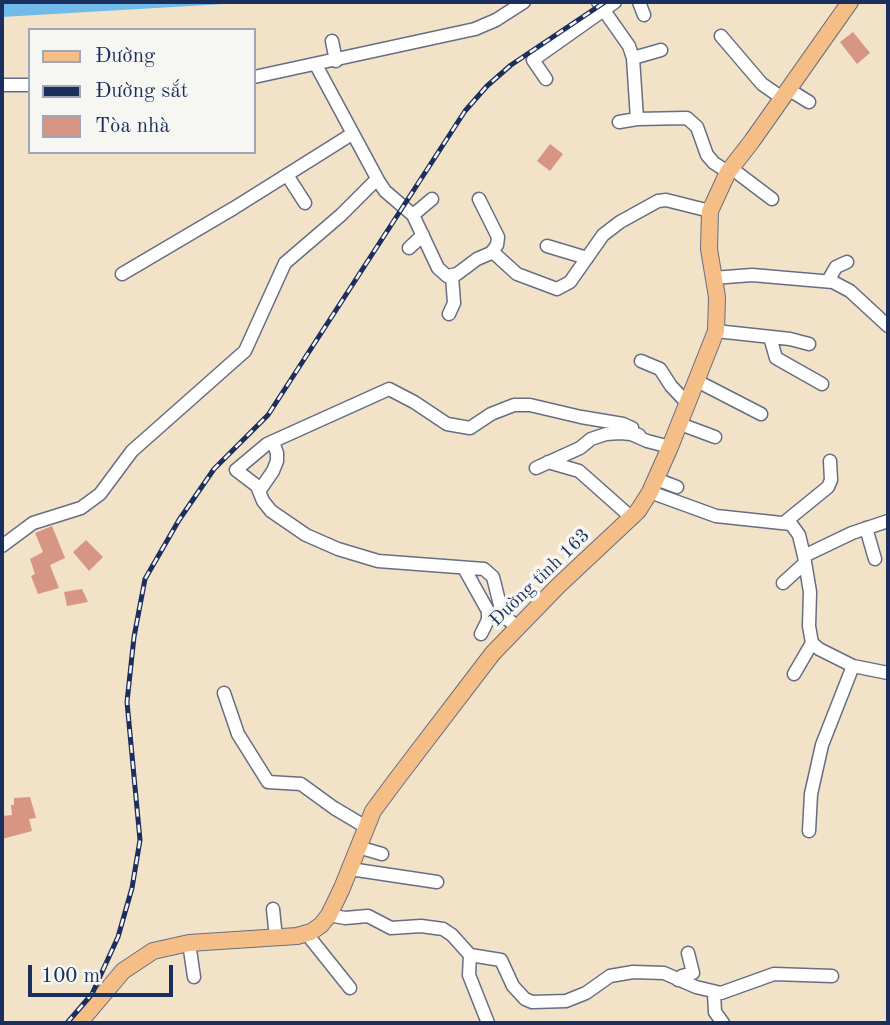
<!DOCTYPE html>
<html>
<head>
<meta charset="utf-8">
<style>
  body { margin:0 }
  #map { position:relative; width:890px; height:1025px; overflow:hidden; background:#f2e2c8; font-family:"Old Standard TT",serif }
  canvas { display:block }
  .frame { position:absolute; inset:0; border:4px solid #1b2f5e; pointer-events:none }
  .legend { position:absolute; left:28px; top:28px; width:228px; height:126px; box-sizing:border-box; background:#f6f6f2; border:2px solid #9ea6b7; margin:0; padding:9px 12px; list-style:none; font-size:21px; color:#1b2f5e }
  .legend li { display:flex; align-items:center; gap:14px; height:35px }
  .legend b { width:35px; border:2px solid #9ea6b7 }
  .scale { position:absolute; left:28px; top:965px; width:145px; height:32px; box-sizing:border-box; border:4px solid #1b2f5e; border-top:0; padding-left:9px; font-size:21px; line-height:24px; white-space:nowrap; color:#1b2f5e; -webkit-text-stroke:5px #f6f6f2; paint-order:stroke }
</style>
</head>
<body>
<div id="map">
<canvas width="890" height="1025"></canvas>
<div class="frame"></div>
<ul class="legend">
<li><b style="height:9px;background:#f6be87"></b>Đường</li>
<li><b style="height:9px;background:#1b2f5e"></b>Đường sắt</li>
<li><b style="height:19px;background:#d69683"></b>Tòa nhà</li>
</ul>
<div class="scale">100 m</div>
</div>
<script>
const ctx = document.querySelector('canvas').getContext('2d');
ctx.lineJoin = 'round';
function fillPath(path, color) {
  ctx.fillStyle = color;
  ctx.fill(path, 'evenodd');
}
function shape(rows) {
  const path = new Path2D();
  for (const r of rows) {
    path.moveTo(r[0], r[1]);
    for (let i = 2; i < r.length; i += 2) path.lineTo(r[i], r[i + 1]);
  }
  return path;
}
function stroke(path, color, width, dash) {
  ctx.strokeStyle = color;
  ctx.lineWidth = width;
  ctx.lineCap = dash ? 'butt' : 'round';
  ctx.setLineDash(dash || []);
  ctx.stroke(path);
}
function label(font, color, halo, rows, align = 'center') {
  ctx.font = font + ' "Old Standard TT",serif';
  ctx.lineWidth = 7;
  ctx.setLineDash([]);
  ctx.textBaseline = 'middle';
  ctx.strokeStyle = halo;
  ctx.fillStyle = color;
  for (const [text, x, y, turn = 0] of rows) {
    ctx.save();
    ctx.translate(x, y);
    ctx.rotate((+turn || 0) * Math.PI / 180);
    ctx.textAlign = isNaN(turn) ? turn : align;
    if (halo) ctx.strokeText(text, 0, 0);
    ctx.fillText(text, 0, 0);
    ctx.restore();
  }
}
const water = shape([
  [2,2,258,2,2,17]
]);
const building = shape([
  [853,32,870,53,857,64,840,42],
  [550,144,563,154,550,171,537,161],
  [52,526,65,558,50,565,59,588,38,594,31,576,35,574,30,559,43,552,35,533],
  [86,540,103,557,89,571,73,552],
  [82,589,88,602,67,606,64,592],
  [30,797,36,818,29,819,32,831,2,839,2,816,12,815,11,805,14,805,14,798]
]);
const minor = shape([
  [598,2,629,46,633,58,637,119,687,118,697,127,707,155,714,163,728,172],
  [639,2,644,15],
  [721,36,762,84,782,98],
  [332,41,336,61],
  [633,58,661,50],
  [316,65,379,182,385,191,413,215,438,268,447,276,457,274,477,259,491,253,495,254,517,274,557,289,570,282,603,235,620,222,658,201,666,200,710,211],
  [254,77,475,29,496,20,524,2],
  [546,79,533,60,615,2],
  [2,85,30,85],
  [788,89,809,102],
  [619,122,637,119],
  [731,168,772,199],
  [287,175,305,203],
  [479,199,498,237,497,245,491,253],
  [413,215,432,199],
  [547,246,587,258],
  [409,248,423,235],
  [122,274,234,208,352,134],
  [713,278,752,275,833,282,850,291,888,326],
  [828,281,836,267,847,262],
  [449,314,454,303,452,276],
  [716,331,790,339,809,344],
  [770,337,776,358,822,384],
  [641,361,660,369,671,386,688,404],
  [697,381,761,414],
  [680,424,715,437],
  [548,462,579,471,632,518],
  [536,468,580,448,591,439,606,434,620,433,631,434,636,434,639,435,631,434,647,441,670,447],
  [656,479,677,487],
  [260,490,273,471,277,461,277,453,273,442],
  [650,492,716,516,791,524,799,535,804,556,810,592,809,626,812,643,819,649,853,666,888,673],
  [785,522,828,487,831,480,830,461],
  [866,528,875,559],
  [2,546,33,523,81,508,100,494,132,451,245,351,285,263,341,215,377,179],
  [804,556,852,533,888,521],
  [464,568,488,611,488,620,481,634],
  [783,583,805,563],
  [517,626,507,619,501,609,493,577,484,569,378,561,338,549,306,535,271,511,263,501,257,486,236,470,267,444,389,389,414,402,447,424,470,428,491,414,514,405,530,405,581,417,623,424,632,428,631,434],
  [794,674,812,643],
  [224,693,238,734,268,782,301,784,334,808,366,827],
  [809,831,811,794,822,745,853,666],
  [358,847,382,854],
  [350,869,437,882],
  [273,909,276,938],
  [329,915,345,918,368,916,391,928,421,926,443,929,452,935,470,955,501,960,513,986,525,999,532,1002,566,1001,586,993,610,976,633,972,664,973,696,987,721,993,774,974,832,976],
  [306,933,350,988],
  [189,943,194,977],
  [470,955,469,975,488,1023],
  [678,980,682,976,693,973,688,953],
  [714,993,715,1012,723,1023]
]);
const major = shape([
  [79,1023,123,971,153,951,189,943,297,936,311,932,321,925,329,915,342,888,373,811,396,780,493,653,558,586,638,511,650,492,670,447,716,331,717,297,709,249,710,211,728,172,752,141,850,2]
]);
const rail = shape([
  [67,1023,92,994,118,937,132,888,140,840,127,702,134,637,145,579,179,520,214,469,268,415,465,111,487,86,511,65,605,2]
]);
const streetNames = [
  ["Đường tỉnh 163",540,578,-44]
];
fillPath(water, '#71bbea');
fillPath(building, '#d69683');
stroke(minor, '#666e83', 15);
stroke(major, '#666e83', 18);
stroke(minor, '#fff', 12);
stroke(major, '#f6be87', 16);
stroke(rail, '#1b2f5e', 5);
stroke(rail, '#f6f6f2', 2.5, [8]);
label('19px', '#1b2f5e', '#f6f6f2', streetNames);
</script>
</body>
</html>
